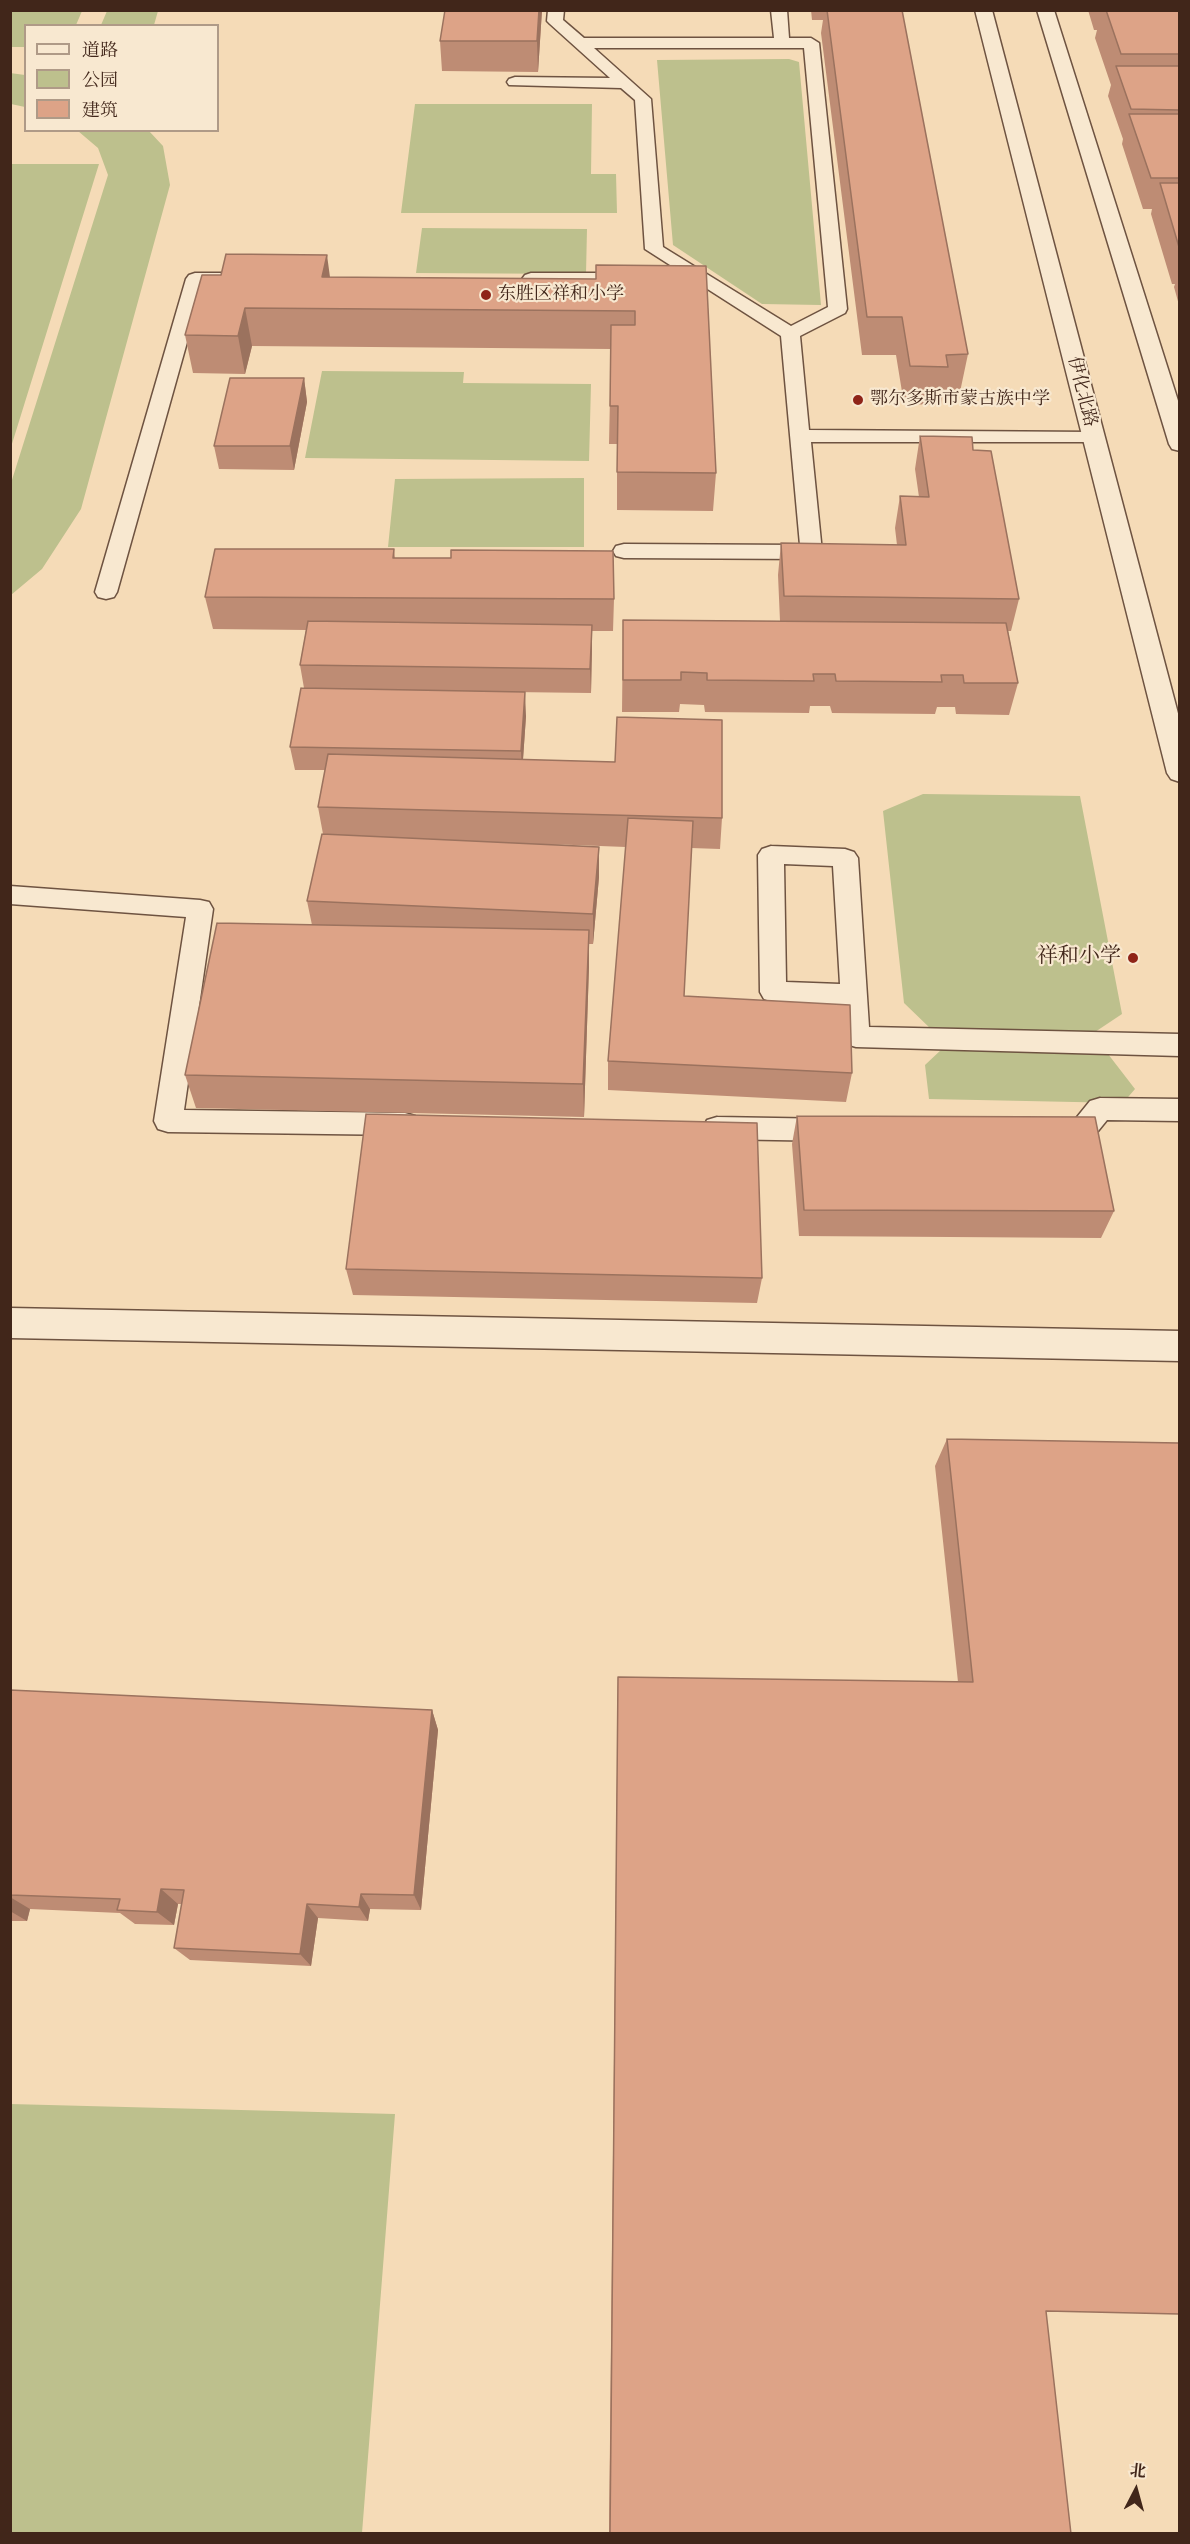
<!DOCTYPE html>
<html>
<head>
<meta charset="utf-8">
<style>
  body { margin:0 }
  #map { position:relative; width:1190px; height:2544px; overflow:hidden; background:#f5dbb7; font-family:"IM FELL English","Noto Serif SC",serif }
  canvas { display:block }
  .frame { position:absolute; inset:0; border:12px solid #41261a; pointer-events:none }
  .legend { position:absolute; left:24px; top:24px; width:195px; height:108px; box-sizing:border-box; background:#f8e8d0; border:2px solid #af9a87; margin:0; padding:8px 10px; list-style:none; font-size:18px; color:#41261a }
  .legend li { display:flex; align-items:center; gap:12px; height:30px }
  .legend b { width:30px; border:2px solid #af9a87 }
  .north { position:absolute; left:1106px; top:2460px; width:60px; height:60px; -webkit-text-stroke:4px #f8e8d0; paint-order:stroke; rotate:6deg; font-size:16px; font-weight:700; line-height:24px; text-align:center; color:#41261a }
  .north::after { content:''; display:block; margin:auto; width:21px; height:27px; background:#41261a; clip-path:polygon(50% 0,100% 100%,50% 72%,0 100%) }
</style>
</head>
<body>
<div id="map">
<canvas width="1190" height="2544"></canvas>
<div class="frame"></div>
<ul class="legend">
<li><b style="height:8px;background:#f8e8d0"></b>道路</li>
<li><b style="height:16px;background:#bdc08d"></b>公园</li>
<li><b style="height:16px;background:#dda387"></b>建筑</li>
</ul>
<div class="north">北</div>
</div>
<script>
const ctx = document.querySelector('canvas').getContext('2d');
ctx.lineJoin = 'round';
function fillPath(path, color) {
  ctx.fillStyle = color;
  ctx.fill(path, 'evenodd');
}
function shape(rows) {
  const path = new Path2D();
  for (const r of rows) {
    path.moveTo(r[0], r[1]);
    for (let i = 2; i < r.length; i += 2) path.lineTo(r[i], r[i + 1]);
  }
  return path;
}
function stroke(path, color, width, dash) {
  ctx.strokeStyle = color;
  ctx.lineWidth = width;
  ctx.lineCap = dash ? 'butt' : 'round';
  ctx.setLineDash(dash || []);
  ctx.stroke(path);
}
function label(font, color, halo, rows, align = 'center') {
  ctx.font = font + ' "IM FELL English","Noto Serif SC",serif';
  ctx.lineWidth = 4.5;
  ctx.setLineDash([]);
  ctx.textBaseline = 'middle';
  ctx.strokeStyle = halo;
  ctx.fillStyle = color;
  for (const [text, x, y, turn = 0] of rows) {
    ctx.save();
    ctx.translate(x, y);
    ctx.rotate((+turn || 0) * Math.PI / 180);
    ctx.textAlign = isNaN(turn) ? turn : align;
    if (halo) ctx.strokeText(text, 0, 0);
    ctx.fillText(text, 0, 0);
    ctx.restore();
  }
}
const green = shape([
  [10,11,11,10,82,11,76,25,26,26,25,47,11,47],
  [107,11,107,10,158,11,154,25,101,25],
  [789,59,799,62,821,305,762,304,673,245,657,60],
  [10,73,25,75,25,107,11,104],
  [415,104,592,104,591,174,616,174,617,213,401,213],
  [78,131,149,131,163,146,170,185,81,509,42,569,11,595,11,483,108,175,98,148],
  [11,164,99,164,11,447,10,164],
  [422,228,587,229,586,274,416,273],
  [322,371,464,372,463,383,591,384,589,461,305,458],
  [584,478,584,547,388,547,395,479],
  [923,794,1080,796,1122,1014,1092,1034,932,1030,904,1003,883,811],
  [942,1049,1108,1054,1135,1089,1123,1103,929,1099,925,1065],
  [10,2104,395,2114,362,2533,11,2533]
]);
const service = shape([
  [548,10,564,10,563,20,584,38,774,38,771,10,787,10,789,38,811,38,819,43,847,309,845,313,800,336,809,430,1093,432,1100,434,1103,438,1100,442,811,442,822,552,819,557,811,559,624,558,616,556,613,551,616,546,624,544,800,545,781,336,645,249,635,100,621,88,509,85,507,82,509,79,515,77,610,78,550,24,547,21,548,10],
  [594,48,804,48,828,307,791,326,663,247,651,99,594,48],
  [195,273,240,273,246,275,249,279,246,283,240,285,203,285,117,592,114,597,106,599,98,597,95,592,186,279,189,275,195,273],
  [531,273,636,273,642,275,645,279,642,283,636,285,525,283,522,279,525,275,531,273],
  [771,846,845,849,854,852,858,858,869,1027,1180,1034,1180,1056,856,1047,846,1044,842,1037,841,1005,773,1002,764,999,760,992,758,855,762,849,771,846],
  [784,864,833,866,840,984,786,982,784,864],
  [10,886,200,900,209,902,213,909,184,1110,405,1113,415,1116,419,1124,415,1132,405,1135,168,1132,158,1129,154,1121,186,917,10,904,10,886],
  [1100,1098,1180,1099,1180,1121,1107,1120,1090,1141,1080,1144,1059,1144,1049,1141,1045,1133,1049,1125,1059,1122,1073,1122,1090,1101,1100,1098],
  [717,1117,834,1119,844,1122,848,1130,844,1138,834,1141,717,1139,707,1136,703,1128,707,1120,717,1117]
]);
const tertiary = shape([
  [975,10,992,10,1180,721,1180,782,1171,779,1167,773,975,10],
  [1037,10,1054,10,1180,407,1180,451,1172,449,1169,444,1037,10],
  [10,1308,1180,1331,1180,1361,10,1338,10,1308]
]);
const wall = shape([
  [542,10,538,72,442,71,440,41],
  [811,10,902,10,968,354,960,392,943,392,941,405,904,404,896,355,862,355,821,33,823,20,812,20],
  [1088,10,1179,10,1179,305,1174,287,1175,284,1172,284,1151,214,1152,209,1143,209,1122,144,1123,139,1108,96,1111,85,1095,38,1097,30,1094,30],
  [706,266,716,473,713,511,617,510,617,444,609,444,611,349,252,346,245,374,193,373,185,335,202,275,330,277,596,279],
  [304,378,307,402,294,470,219,469,214,446],
  [920,436,973,450,1019,599,1011,631,1008,631,1018,683,1009,715,956,714,955,707,937,707,935,714,832,713,830,706,810,706,809,713,705,712,704,705,680,704,679,712,622,712,623,620,780,621,778,575,781,543,897,545,895,528,900,496,919,497,915,469],
  [394,549,395,558,614,599,613,631,592,631,591,693,434,691,526,716,523,759,722,818,720,849,691,848,684,996,852,1073,846,1102,608,1090,608,1061,626,847,548,844,599,847,599,877,593,944,589,944,589,966,584,1117,196,1108,185,1075,312,925,307,901,323,834,318,807,325,770,295,770,290,747,304,688,300,665,306,630,213,629,205,597],
  [797,1116,1114,1211,1101,1238,799,1236,792,1144],
  [346,1269,762,1278,757,1303,353,1295],
  [947,1439,1071,2534,609,2534,618,1677,958,1682,935,1466],
  [10,1690,432,1710,438,1730,421,1910,370,1909,368,1921,318,1918,311,1966,190,1960,174,1948,182,1904,178,1904,174,1925,135,1924,120,1913,30,1909,27,1921,10,1921]
]);
const shadedWall = shape([
  [539,10,542,10,538,72,537,41],
  [327,255,332,292,322,277],
  [245,308,252,346,245,374,238,336],
  [304,378,307,402,294,470,290,446],
  [592,625,592,649,591,693,590,669],
  [525,692,526,716,522,774,521,751],
  [599,847,599,877,593,944,593,914],
  [589,930,589,966,584,1117,583,1084],
  [432,1710,438,1730,421,1910,414,1895],
  [161,1889,178,1904,174,1925,157,1912],
  [361,1894,370,1909,368,1921,359,1907],
  [10,1897,30,1909,27,1921,10,1911],
  [307,1904,318,1918,311,1966,300,1954]
]);
const building = shape([
  [445,10,539,10,537,41,440,41,445,10],
  [827,10,902,10,968,354,946,355,948,367,910,366,902,317,867,317,827,10],
  [1106,10,1179,10,1179,54,1121,54,1106,10],
  [1116,66,1179,66,1179,110,1131,109,1116,66],
  [1129,114,1179,114,1179,178,1151,178,1129,114],
  [1160,183,1179,183,1179,247,1160,183],
  [226,254,327,255,322,277,596,279,596,265,706,266,716,473,617,472,618,406,610,406,611,325,635,325,635,311,245,308,238,336,185,335,202,275,221,275,226,254],
  [230,378,304,378,290,446,214,446,230,378],
  [920,436,972,437,973,450,991,451,1019,599,784,596,781,543,906,545,900,496,929,497,920,436],
  [215,549,394,549,393,558,451,558,451,550,613,551,614,599,205,597,215,549],
  [623,620,1006,623,1018,683,964,683,963,675,941,675,942,682,836,681,835,674,813,674,814,681,707,680,707,673,681,672,681,680,623,680,623,620],
  [308,621,592,625,590,669,300,665,308,621],
  [301,688,525,692,521,751,290,747,301,688],
  [617,717,722,720,722,818,318,807,328,754,615,762,617,717],
  [628,818,693,821,684,996,850,1005,852,1073,608,1061,628,818],
  [322,834,599,847,593,914,307,901,322,834],
  [217,923,589,930,583,1084,185,1075,217,923],
  [366,1114,757,1123,762,1278,346,1269,366,1114],
  [797,1116,1095,1117,1114,1211,804,1210,797,1116],
  [947,1439,1179,1443,1179,2314,1046,2311,1071,2534,610,2534,618,1677,973,1682,947,1439],
  [10,1690,432,1710,414,1895,361,1894,359,1907,307,1904,300,1954,174,1948,184,1890,161,1889,157,1912,117,1910,120,1899,10,1895,10,1690]
]);
const markers = [
  [486,295,6,"#8f2418"],
  [858,400,6,"#8f2418"],
  [1133,958,6,"#8f2418"]
];
const farPoinames = [
  ["东胜区祥和小学",498,295],
  ["鄂尔多斯市蒙古族中学",870,400]
];
const farStreetnames = [
  ["伊化北路",1081,392,76]
];
const poiNames = [
  ["祥和小学",1121,958]
];
fillPath(green, '#bdc08d');
stroke(service, '#6e5341', 3);
stroke(tertiary, '#6e5341', 3);
fillPath(service, '#f8e8d0');
fillPath(tertiary, '#f8e8d0');
fillPath(wall, '#be8c74');
fillPath(shadedWall, '#9b725e');
fillPath(building, '#dda387');
stroke(building, '#9b725e', 1.5);
for (const [x, y, r, color] of markers) {
  const dot = new Path2D();
  dot.arc(x, y, r, 0, 2 * Math.PI);
  ctx.fillStyle = color;
  ctx.fill(dot);
  stroke(dot, '#f8e8d0', 2);
}
label('18px', '#41261a', '#f8e8d0', farPoinames, 'left');
label('18px', '#41261a', '#f8e8d0', farStreetnames);
label('21px', '#41261a', '#f8e8d0', poiNames, 'right');
</script>
</body>
</html>
